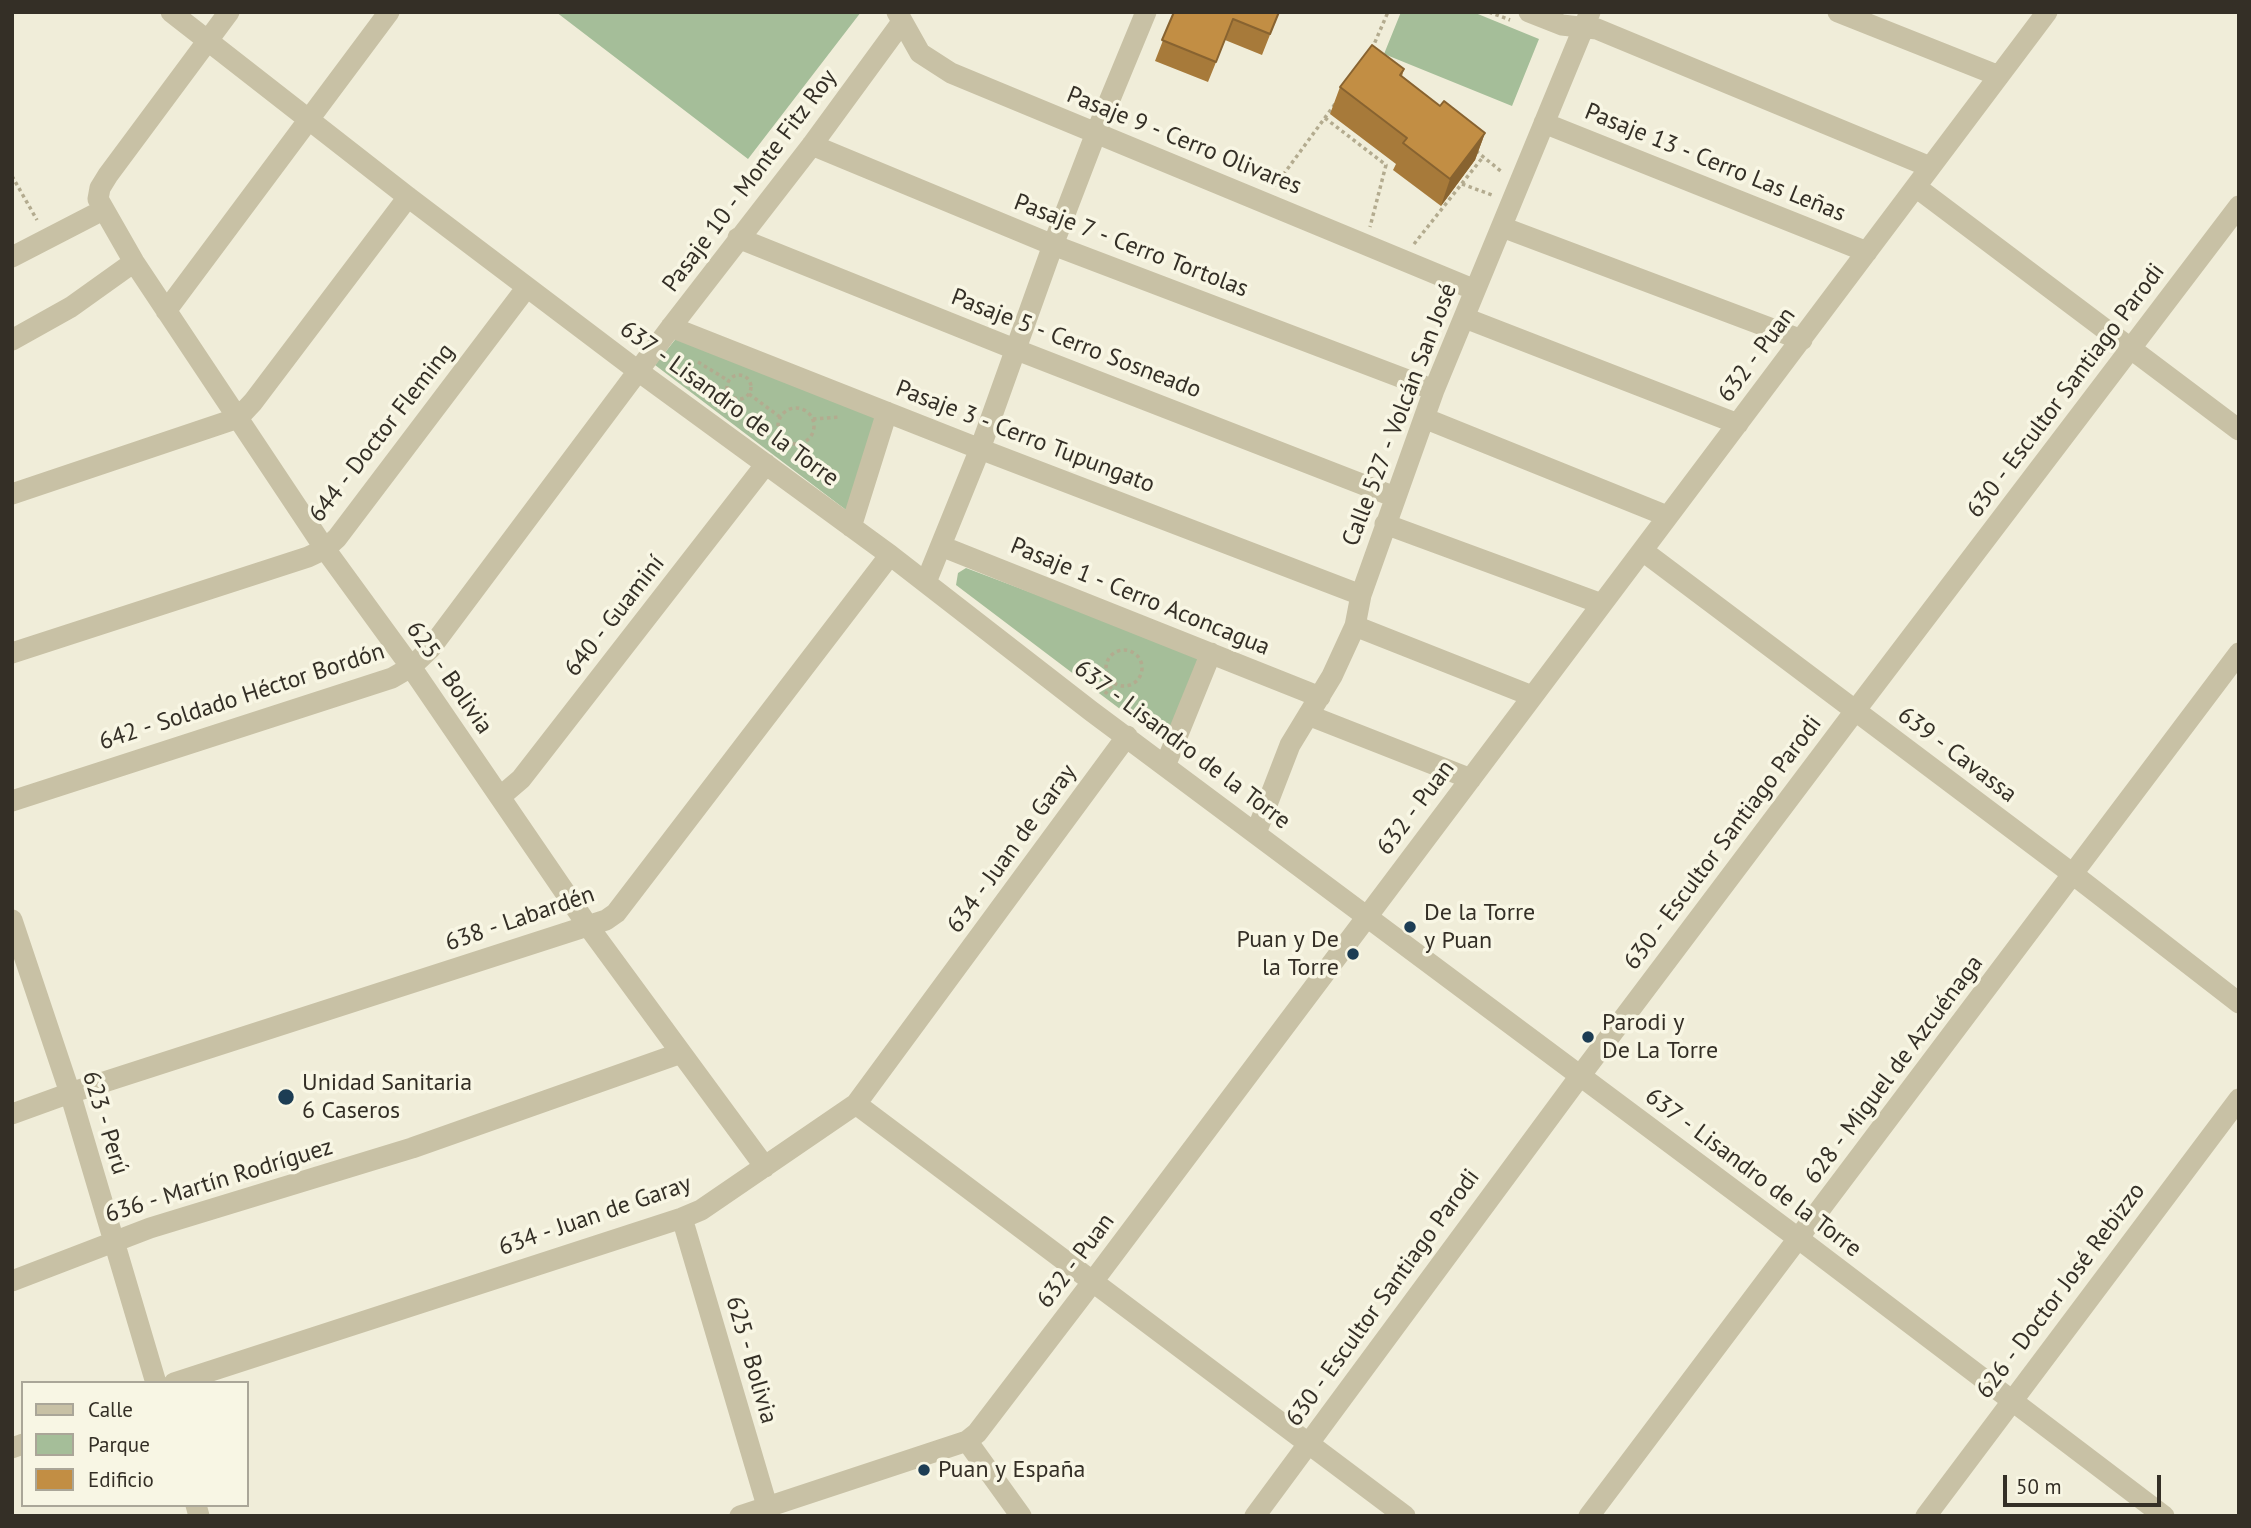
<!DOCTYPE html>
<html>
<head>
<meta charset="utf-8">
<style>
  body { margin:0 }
  #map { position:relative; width:2251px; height:1528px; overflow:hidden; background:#f0edd9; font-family:"PT Sans",sans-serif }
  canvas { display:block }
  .frame { position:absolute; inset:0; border:14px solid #342f26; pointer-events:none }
  .legend { position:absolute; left:21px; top:1381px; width:228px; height:126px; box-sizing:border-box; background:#f8f6e4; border:2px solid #aaa698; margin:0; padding:9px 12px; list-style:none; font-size:21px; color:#342f26 }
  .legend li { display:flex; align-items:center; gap:14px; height:35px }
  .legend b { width:35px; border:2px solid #aaa698 }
  .scale { position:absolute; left:2003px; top:1475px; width:158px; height:32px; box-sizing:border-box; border:4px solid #342f26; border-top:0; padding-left:9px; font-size:21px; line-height:24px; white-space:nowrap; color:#342f26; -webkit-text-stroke:5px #f8f6e4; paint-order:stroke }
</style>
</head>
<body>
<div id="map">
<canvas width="2251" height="1528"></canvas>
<div class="frame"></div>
<ul class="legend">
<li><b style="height:9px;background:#c8c1a5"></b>Calle</li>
<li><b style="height:19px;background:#a5be99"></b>Parque</li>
<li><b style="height:19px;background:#c28e44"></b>Edificio</li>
</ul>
<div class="scale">50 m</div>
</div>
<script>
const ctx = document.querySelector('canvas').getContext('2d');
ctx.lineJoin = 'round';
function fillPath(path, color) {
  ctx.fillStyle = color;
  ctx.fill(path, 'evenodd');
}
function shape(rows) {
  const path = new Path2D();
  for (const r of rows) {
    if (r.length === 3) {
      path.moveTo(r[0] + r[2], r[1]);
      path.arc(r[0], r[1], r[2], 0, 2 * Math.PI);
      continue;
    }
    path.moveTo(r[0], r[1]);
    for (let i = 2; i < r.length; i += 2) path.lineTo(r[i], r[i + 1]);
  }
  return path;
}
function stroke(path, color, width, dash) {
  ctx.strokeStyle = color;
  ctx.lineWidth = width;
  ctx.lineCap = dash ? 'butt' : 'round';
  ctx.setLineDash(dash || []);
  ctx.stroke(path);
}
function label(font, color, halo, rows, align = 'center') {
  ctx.font = font + ' "PT Sans",sans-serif';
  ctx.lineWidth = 7;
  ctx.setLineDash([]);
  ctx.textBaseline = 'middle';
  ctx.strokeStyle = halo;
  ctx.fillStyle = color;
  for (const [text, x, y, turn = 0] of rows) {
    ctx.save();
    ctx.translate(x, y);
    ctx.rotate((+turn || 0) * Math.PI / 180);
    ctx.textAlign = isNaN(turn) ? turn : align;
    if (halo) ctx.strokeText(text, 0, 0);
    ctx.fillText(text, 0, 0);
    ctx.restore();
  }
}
const green = shape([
  [556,12,861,12,748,159],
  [1401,12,1473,12,1539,39,1512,106,1384,54],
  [678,336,879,418,850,513,655,365],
  [966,568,1199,656,1169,734,1157,737,956,585,958,573]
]);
const path = shape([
  [1489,12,1510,20],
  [1372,49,1388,12],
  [1325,118,1386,165,1370,227],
  [1476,151,1502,172],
  [12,176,37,220],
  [1462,184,1492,195],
  [1275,186,1335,104],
  [1414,244,1483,157],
  [698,362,729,381],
  [739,387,12],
  [749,394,780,417],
  [796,426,18],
  [723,409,732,397],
  [813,419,839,417],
  [801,444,821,478],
  [1124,668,18],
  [1105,694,1115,682]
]);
const minor = shape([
  [171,12,408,197,638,371,890,555,1091,711,1799,1239,2164,1516],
  [229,12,108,175,100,188,98,199,134,262,325,549,411,667,588,926,765,1167],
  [897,12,920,53,951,73,1475,290],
  [1529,12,1562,25,1597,29,1930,167],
  [1838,12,1999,76],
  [1544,123,1867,252],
  [812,145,1053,245,1434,390],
  [1916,187,2239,430],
  [1502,227,1802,340],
  [738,238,1017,350,1395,497],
  [12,257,103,210],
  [166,311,389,12],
  [1465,318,1738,424],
  [671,327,980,449,1361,595],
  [12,340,71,307,134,262],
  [1424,418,1667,516],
  [12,494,238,418,253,402,408,197],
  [1385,524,1602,604],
  [851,527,887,412],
  [941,546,1320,697],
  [1643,551,2074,875,2239,1003],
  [926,582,980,449,1053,245,1096,133,1146,12],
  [1355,626,1532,696],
  [12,653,308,557,325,549,337,538,527,287],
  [1308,715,1471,779],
  [1165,766,1211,653],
  [500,797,521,779,766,464],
  [12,801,392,678,411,667,430,649,671,327,812,145,902,22],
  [1256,833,1290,745,1332,676,1355,626,1361,595,1434,390,1590,12],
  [12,920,70,1093,156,1383],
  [856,1104,1405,1516],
  [12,1114,70,1093,606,920,616,913,890,555],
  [682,1218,770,1516],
  [12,1281,150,1228,412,1148,681,1053],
  [174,1383,682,1218,701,1210,856,1104,1127,736],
  [967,1441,1021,1516],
  [12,1448,23,1444],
  [196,1505,199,1516],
  [740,1516,967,1441,977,1433,1094,1280,2047,12],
  [1255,1516,1580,1076,1855,711,2239,206],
  [1589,1516,2239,653],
  [1926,1516,2239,1099]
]);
const wall = shape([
  [1174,12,1279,12,1262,55,1225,40,1208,82,1155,61],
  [1404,69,1402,76,1440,106,1485,133,1475,160,1441,206,1393,170,1396,164,1330,114,1340,87]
]);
const shadedWall = shape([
  [1485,133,1475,160,1441,206,1450,179]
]);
const building = shape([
  [1174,12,1279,12,1270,34,1233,19,1216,62,1162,40,1174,12],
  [1372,45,1404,69,1400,75,1440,106,1444,101,1485,133,1450,179,1403,143,1407,138,1340,87,1372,45]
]);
const markers = [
  [1410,927,7,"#1d3d54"],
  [1353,954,7,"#1d3d54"],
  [1588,1037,7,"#1d3d54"],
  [286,1097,9,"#1d3d54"],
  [924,1470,7,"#1d3d54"]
];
const streetNames = [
  ["Pasaje 9 - Cerro Olivares",1184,141,22],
  ["Pasaje 13 - Cerro Las Leñas",1715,163,22],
  ["Pasaje 10 - Monte Fitz Roy",750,181,-53],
  ["Pasaje 7 - Cerro Tortolas",1131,246,21],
  ["Pasaje 5 - Cerro Sosneado",1076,344,21],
  ["632 - Puan",1757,355,-53],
  ["630 - Escultor Santiago Parodi",2066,391,-53],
  ["637 - Lisandro de la Torre",729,404,36],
  ["Calle 527 - Volcán San José",1400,415,-69],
  ["644 - Doctor Fleming",382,433,-52],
  ["Pasaje 3 - Cerro Tupungato",1025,437,21],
  ["Pasaje 1 - Cerro Aconcagua",1140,597,22],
  ["640 - Guaminí",615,616,-52],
  ["625 - Bolivia",449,678,55],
  ["642 - Soldado Héctor Bordón",242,697,-18],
  ["637 - Lisandro de la Torre",1182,745,37],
  ["639 - Cavassa",1957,755,37],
  ["632 - Puan",1416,808,-53],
  ["630 - Escultor Santiago Parodi",1723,843,-53],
  ["634 - Juan de Garay",1012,849,-54],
  ["638 - Labardén",520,919,-19],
  ["628 - Miguel de Azcuénaga",1894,1070,-53],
  ["623 - Perú",105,1123,73],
  ["637 - Lisandro de la Torre",1753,1173,37],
  ["636 - Martín Rodríguez",219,1181,-17],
  ["634 - Juan de Garay",595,1216,-19],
  ["632 - Puan",1076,1261,-53],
  ["626 - Doctor José Rebizzo",2061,1291,-53],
  ["630 - Escultor Santiago Parodi",1383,1298,-54],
  ["625 - Bolivia",751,1360,74]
];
const poiNames = [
  ["De la Torre",1424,913],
  ["y Puan",1424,941],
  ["Puan y De",1339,940,"right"],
  ["la Torre",1339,968,"right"],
  ["Parodi y",1602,1023],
  ["De La Torre",1602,1051],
  ["Unidad Sanitaria",302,1083],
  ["6 Caseros",302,1111],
  ["Puan y España",938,1470]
];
fillPath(green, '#a5be99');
stroke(path, '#b3ab8f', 3.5, [3.5, 3.5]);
stroke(minor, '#c8c1a5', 21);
fillPath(wall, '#a77a3a');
fillPath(shadedWall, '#886330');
fillPath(building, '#c28e44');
stroke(building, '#886330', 2);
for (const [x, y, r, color] of markers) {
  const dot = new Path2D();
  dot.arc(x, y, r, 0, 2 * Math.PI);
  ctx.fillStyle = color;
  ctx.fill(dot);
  stroke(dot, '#f8f6e4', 2.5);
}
label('24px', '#342f26', '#f8f6e4', streetNames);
label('24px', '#342f26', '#f8f6e4', poiNames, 'left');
</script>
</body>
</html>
